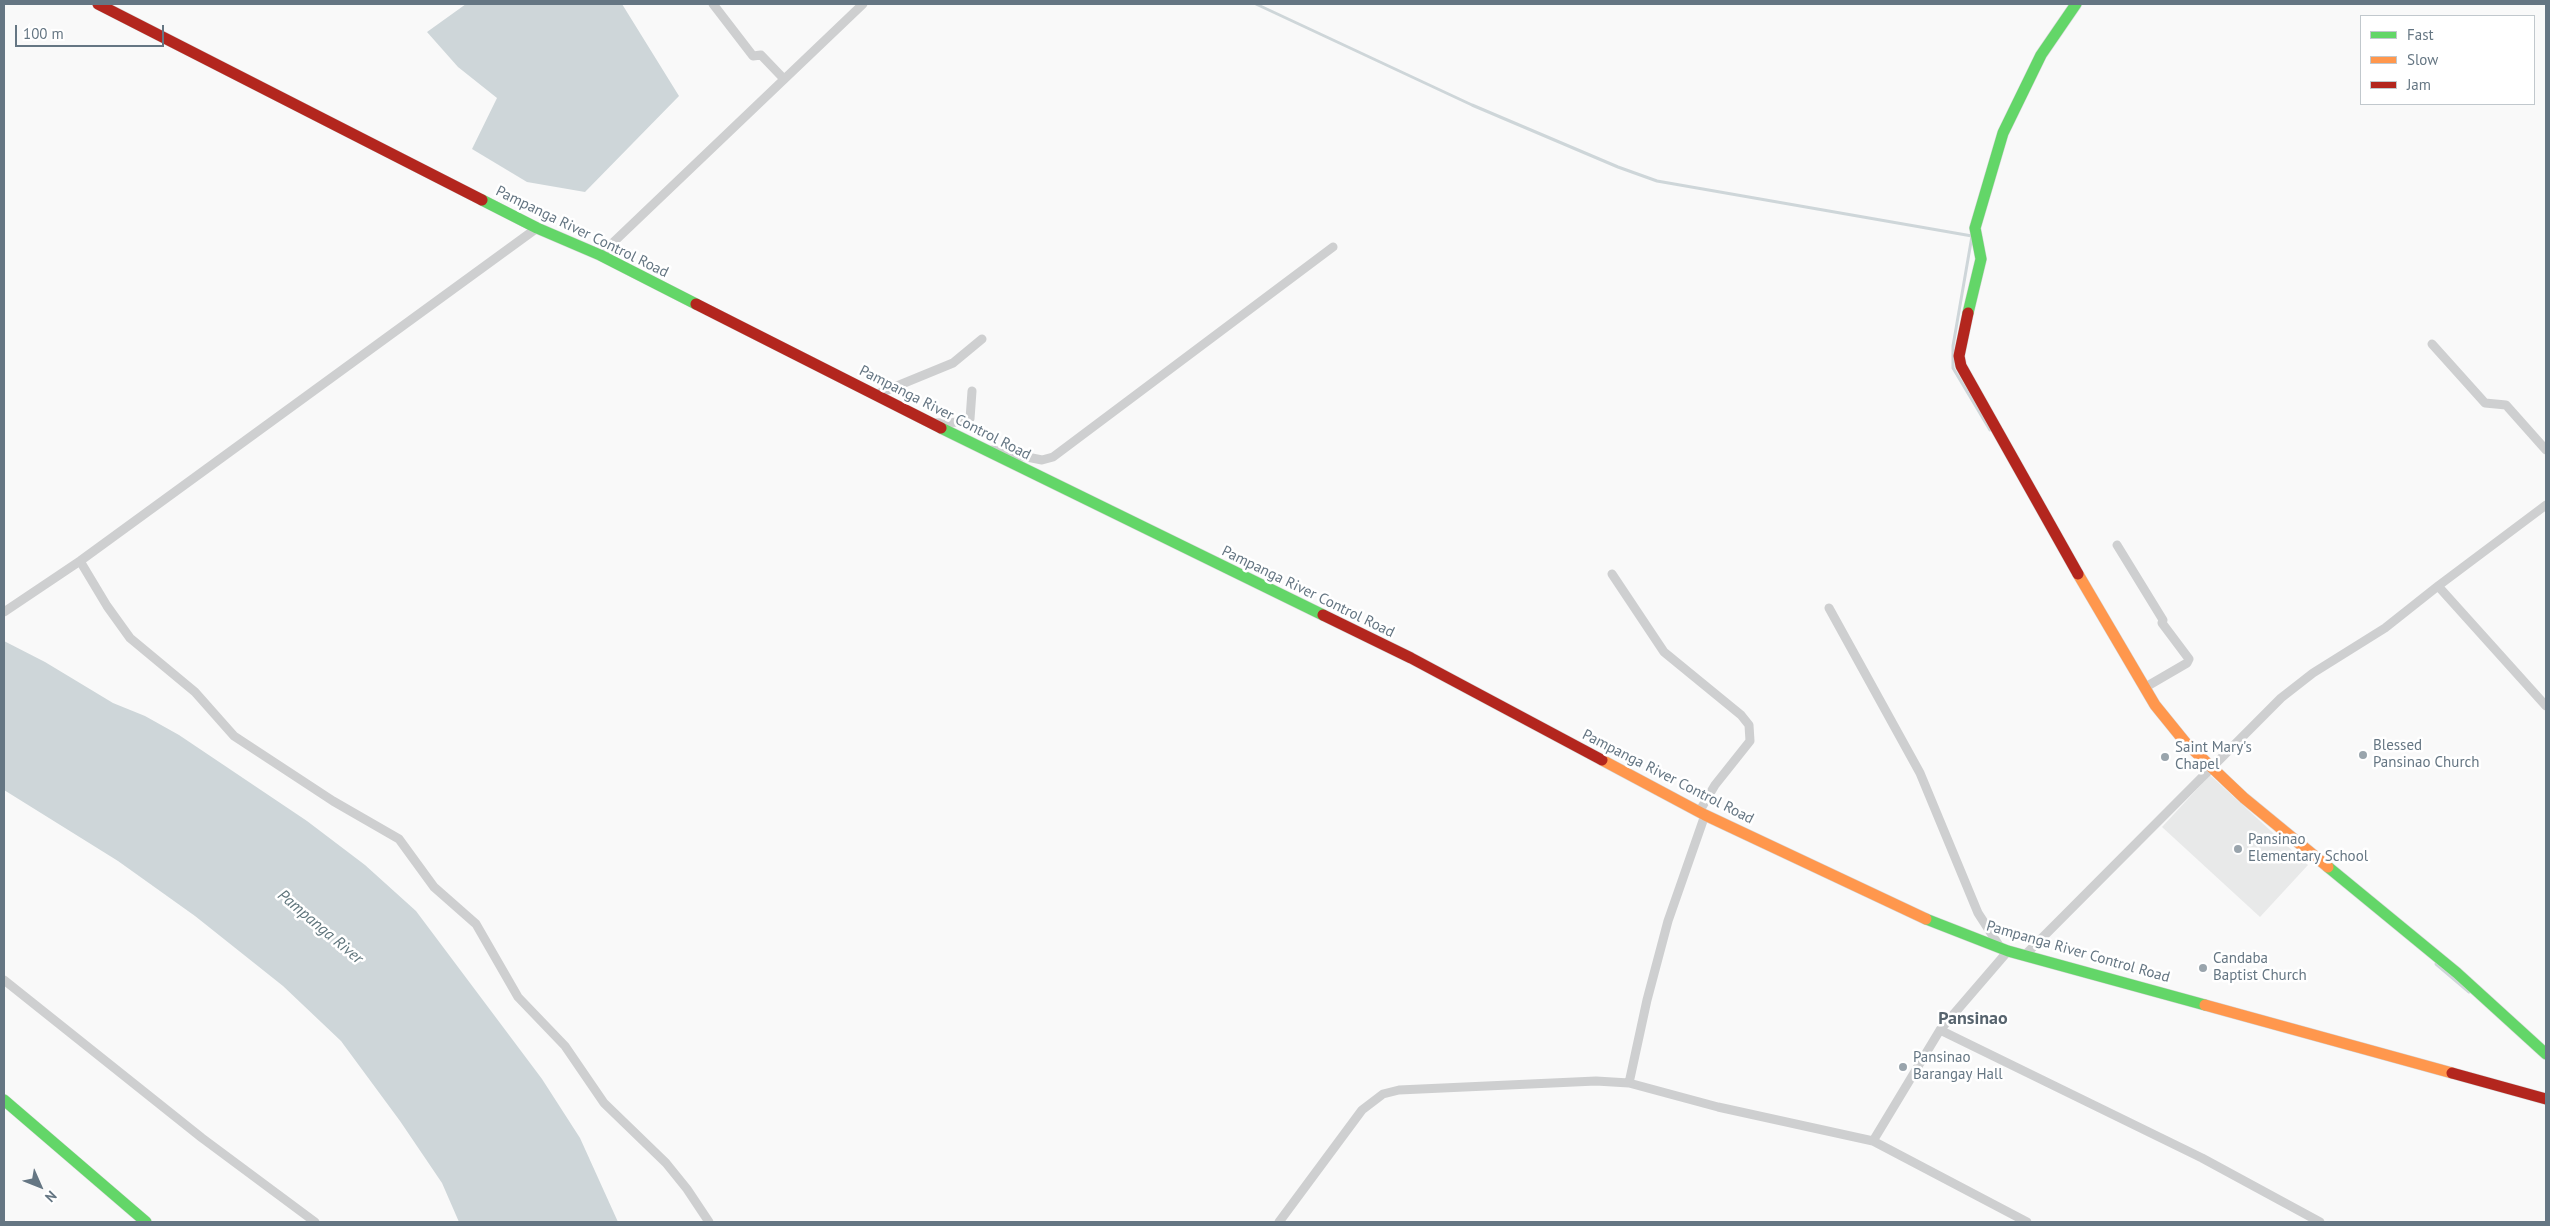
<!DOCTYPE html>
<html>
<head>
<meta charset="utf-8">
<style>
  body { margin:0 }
  #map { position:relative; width:2550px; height:1226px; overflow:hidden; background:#f9f9f9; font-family:"PT Sans",sans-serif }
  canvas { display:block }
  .frame { position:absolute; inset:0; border:5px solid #657683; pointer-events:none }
  .legend { position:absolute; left:2360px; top:15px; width:175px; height:90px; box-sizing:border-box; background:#fff; border:1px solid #c1c8cd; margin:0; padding:6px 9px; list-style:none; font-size:15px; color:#657683 }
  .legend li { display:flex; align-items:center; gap:10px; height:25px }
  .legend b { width:25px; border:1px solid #c1c8cd }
  .north { position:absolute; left:15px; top:1161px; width:50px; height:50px; -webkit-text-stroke:4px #fff; paint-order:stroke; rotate:134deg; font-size:14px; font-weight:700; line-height:20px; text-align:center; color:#657683 }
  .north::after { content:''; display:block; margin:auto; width:18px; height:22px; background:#657683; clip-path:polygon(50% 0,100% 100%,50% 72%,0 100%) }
  .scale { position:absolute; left:15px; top:25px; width:149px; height:22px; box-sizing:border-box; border:2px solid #657683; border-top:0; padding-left:6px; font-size:15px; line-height:18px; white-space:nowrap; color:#657683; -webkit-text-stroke:4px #fff; paint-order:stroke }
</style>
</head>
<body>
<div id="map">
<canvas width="2550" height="1226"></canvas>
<div class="frame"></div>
<ul class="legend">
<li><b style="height:6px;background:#63d668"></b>Fast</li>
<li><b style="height:6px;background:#ff974d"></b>Slow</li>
<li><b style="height:6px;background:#b3261e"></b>Jam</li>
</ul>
<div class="north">N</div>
<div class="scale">100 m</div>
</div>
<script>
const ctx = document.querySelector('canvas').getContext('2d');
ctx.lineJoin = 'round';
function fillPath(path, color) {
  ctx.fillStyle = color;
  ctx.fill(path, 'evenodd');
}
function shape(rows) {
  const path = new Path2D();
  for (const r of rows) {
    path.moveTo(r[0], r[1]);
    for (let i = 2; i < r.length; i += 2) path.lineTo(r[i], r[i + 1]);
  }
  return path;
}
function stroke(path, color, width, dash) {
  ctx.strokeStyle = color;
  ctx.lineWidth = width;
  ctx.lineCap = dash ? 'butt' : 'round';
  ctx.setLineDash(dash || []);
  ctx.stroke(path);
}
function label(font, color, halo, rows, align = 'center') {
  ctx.font = font + ' "PT Sans",sans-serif';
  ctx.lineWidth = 5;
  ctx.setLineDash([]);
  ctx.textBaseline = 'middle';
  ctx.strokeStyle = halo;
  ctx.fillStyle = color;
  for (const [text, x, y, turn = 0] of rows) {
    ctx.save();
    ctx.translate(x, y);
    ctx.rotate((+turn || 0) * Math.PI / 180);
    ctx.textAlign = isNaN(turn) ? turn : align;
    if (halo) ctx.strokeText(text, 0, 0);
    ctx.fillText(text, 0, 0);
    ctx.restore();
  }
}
const built = shape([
  [2210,775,2308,865,2260,917,2162,827]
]);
const water = shape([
  [466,4,622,4,679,96,585,192,527,182,472,149,497,98,458,67,427,32],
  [4,641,45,662,113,703,145,716,179,735,307,821,365,865,416,911,542,1079,580,1138,618,1222,459,1222,442,1183,400,1121,341,1041,283,986,195,916,118,861,4,790]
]);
const stream = shape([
  [1256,4,1472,105,1618,167,1657,181,1972,236,1953,346,1953,368,1990,430],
  [2436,964,2469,992]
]);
const street = shape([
  [713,4,753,56,761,55,784,79],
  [600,255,863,4],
  [2432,344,2485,403,2506,405,2546,450],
  [875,395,953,363,982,339],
  [932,423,965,422,970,419,972,391],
  [992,450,1042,460,1053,457,1333,247],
  [2117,545,2163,620,2162,623,2189,659,2187,663,2144,688],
  [80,561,107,606,130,638,195,692,234,736,333,801,399,839,434,887,476,924,518,997,565,1046,604,1103,666,1163,687,1189,709,1222],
  [1612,574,1664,652,1741,715,1749,725,1750,741,1715,785,1699,812],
  [2438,586,2546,505],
  [1829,608,1920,773,1978,913,2000,947],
  [4,612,80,561,537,228],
  [2026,954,2281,698,2313,673,2385,628,2438,586,2546,706],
  [4,980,202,1138,315,1222],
  [1940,1030,2202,1158,2320,1222],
  [1629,1083,1647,1000,1668,921,1705,815],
  [1873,1141,1940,1030,2008,951],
  [1279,1222,1362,1110,1383,1094,1399,1090,1596,1081,1629,1083,1718,1107,1873,1141,2027,1222]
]);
const fast = shape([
  [482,200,537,228,600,255,696,304],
  [1968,313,1981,259,1975,228,2003,133,2041,55,2076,4],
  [941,428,1323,615],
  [2328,867,2457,973,2546,1054],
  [1926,919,2008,951,2205,1005],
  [4,1100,146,1222]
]);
const slow = shape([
  [2078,574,2155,705,2185,742,2244,798,2328,867],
  [1602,760,1705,815,1926,919],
  [2205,1005,2452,1073]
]);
const jam = shape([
  [98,4,482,200],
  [696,304,941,428],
  [1968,313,1959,356,1961,366,2078,574],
  [1323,615,1411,658,1602,760],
  [2452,1073,2546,1099]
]);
const markers = [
  [2363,755,5,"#99a4ac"],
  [2165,757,5,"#99a4ac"],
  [2238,849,5,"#99a4ac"],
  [2203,968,5,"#99a4ac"],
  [1903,1067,5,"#99a4ac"]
];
const streetNames = [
  ["Pampanga River Control Road",582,232,26],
  ["Pampanga River Control Road",945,413,27],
  ["Pampanga River Control Road",1308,592,26],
  ["Pampanga River Control Road",1668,777,27],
  ["Pampanga River Control Road",2078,952,16]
];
const poiNames = [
  ["Blessed",2373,746],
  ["Pansinao Church",2373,763],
  ["Saint Mary's",2175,748],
  ["Chapel",2175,765],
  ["Pansinao",2248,840],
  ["Elementary School",2248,857],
  ["Candaba",2213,959],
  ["Baptist Church",2213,976],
  ["Pansinao",1913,1058],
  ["Barangay Hall",1913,1075]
];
const waterNames = [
  ["Pampanga River",320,927,40]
];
const quarterNames = [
  ["Pansinao",1973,1019]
];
fillPath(built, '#e8e9e9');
fillPath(water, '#ced6d9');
stroke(stream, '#ced6d9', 3);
stroke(fast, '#d5d6d7', 12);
stroke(slow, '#d5d6d7', 12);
stroke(jam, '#d5d6d7', 12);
stroke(street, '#cecfd0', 9);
stroke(fast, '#63d668', 11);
stroke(slow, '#ff974d', 11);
stroke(jam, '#b3261e', 11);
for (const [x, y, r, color] of markers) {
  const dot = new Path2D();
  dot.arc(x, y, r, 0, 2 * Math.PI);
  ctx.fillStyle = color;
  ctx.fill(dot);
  stroke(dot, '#fff', 2);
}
label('15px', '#657683', '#fff', streetNames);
label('15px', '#657683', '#fff', poiNames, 'left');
label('italic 16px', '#60757c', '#fff', waterNames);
label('bold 18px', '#57646e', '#fff', quarterNames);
</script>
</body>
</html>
